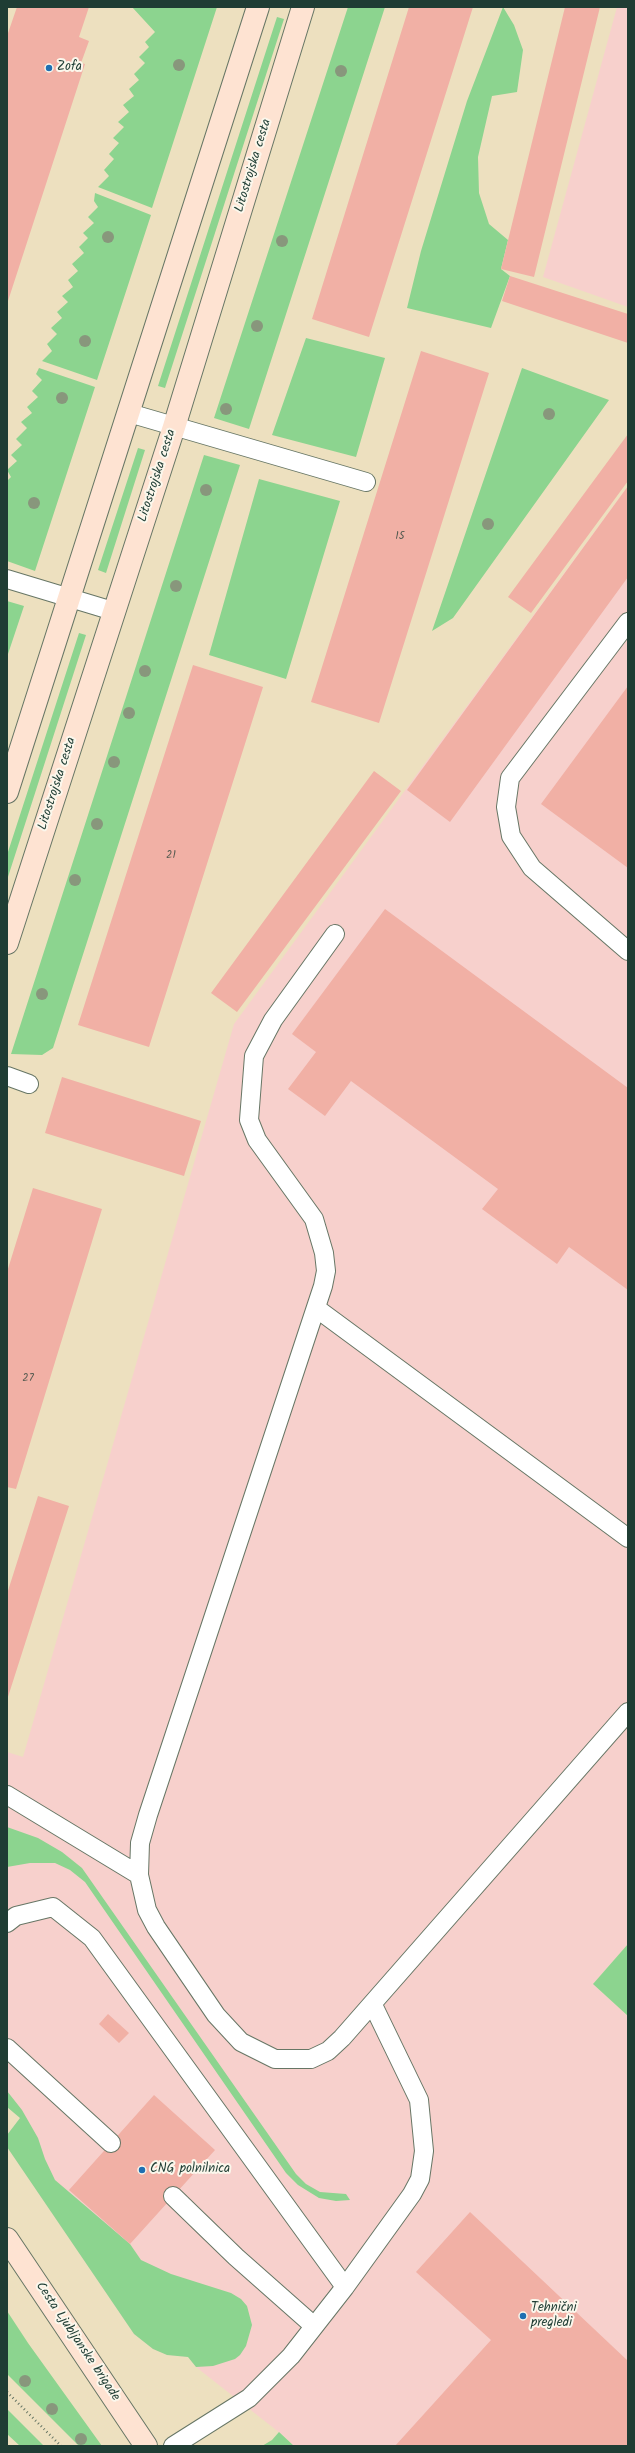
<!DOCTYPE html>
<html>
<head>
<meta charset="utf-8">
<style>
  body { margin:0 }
  #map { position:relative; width:635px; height:2453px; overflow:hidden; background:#ede0bf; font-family:Kalam,sans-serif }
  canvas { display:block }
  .frame { position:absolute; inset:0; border:8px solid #1f3d34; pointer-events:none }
</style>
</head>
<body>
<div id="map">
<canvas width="635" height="2453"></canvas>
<div class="frame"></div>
</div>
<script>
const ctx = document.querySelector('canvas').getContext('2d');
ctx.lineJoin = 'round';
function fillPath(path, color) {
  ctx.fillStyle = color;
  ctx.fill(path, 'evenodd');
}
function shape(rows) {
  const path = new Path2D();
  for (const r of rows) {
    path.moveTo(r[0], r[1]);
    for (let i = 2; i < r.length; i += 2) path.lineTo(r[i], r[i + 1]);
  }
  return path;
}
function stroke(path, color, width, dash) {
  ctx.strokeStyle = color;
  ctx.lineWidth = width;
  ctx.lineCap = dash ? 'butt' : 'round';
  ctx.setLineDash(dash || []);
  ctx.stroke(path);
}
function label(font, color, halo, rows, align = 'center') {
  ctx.font = font + ' Kalam,sans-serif';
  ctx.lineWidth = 4;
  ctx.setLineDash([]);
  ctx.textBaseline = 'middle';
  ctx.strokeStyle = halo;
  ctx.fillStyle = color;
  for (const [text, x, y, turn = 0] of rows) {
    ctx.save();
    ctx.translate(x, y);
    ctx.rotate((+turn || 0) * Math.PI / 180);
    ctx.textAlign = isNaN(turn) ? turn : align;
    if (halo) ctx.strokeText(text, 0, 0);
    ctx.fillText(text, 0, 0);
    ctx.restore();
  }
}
const built = shape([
  [617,7,628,7,628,307,543,277],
  [628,486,628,1944,593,1984,628,2016,628,2446,294,2446,285,2437,196,2367,188,2357,167,2355,153,2349,134,2334,7,2147,7,2135,20,2118,7,2107,7,1752,23,1757,234,1024]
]);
const green = shape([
  [132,7,217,7,152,208,98,187,109,176,104,170,114,159,109,154,119,143,113,138,124,127,118,122,129,112,123,105,134,96,129,89,139,80,134,74,145,63,139,57,149,47,145,42,155,32],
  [348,7,385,7,249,429,214,418],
  [503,7,514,25,523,50,517,92,492,96,478,157,479,193,489,224,508,240,501,269,510,276,491,328,407,308,421,251,467,101],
  [277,17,284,19,165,388,158,386],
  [95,193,151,215,97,380,42,361,52,351,47,344,57,334,51,328,62,318,57,312,68,302,62,296,73,287,68,280,78,271,72,264,84,253,79,247,88,238,83,233,94,223,88,217,98,207,94,201],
  [306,338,385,358,356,457,272,435],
  [39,368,95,387,35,571,7,561,7,481,11,477,7,470,17,461,11,455,22,445,16,439,27,428,21,422,32,413,27,407,38,397,32,391,42,380,36,374],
  [522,368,609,400,453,618,432,631],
  [138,448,145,450,106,573,98,570],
  [204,455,240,465,53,1048,42,1055,11,1054],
  [259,479,340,501,286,679,209,655],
  [7,601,24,606,7,657],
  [79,633,86,635,7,880,7,855],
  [7,1827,38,1838,62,1852,82,1868,296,2174,306,2184,320,2192,346,2194,350,2200,336,2201,319,2198,298,2185,286,2173,85,1882,70,1870,55,1863,30,1863,7,1867],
  [628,1944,628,2016,593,1984],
  [7,2091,22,2110,38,2138,45,2159,55,2180,130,2244,141,2260,171,2274,231,2293,241,2299,247,2306,252,2325,246,2346,240,2355,235,2359,213,2366,196,2367,188,2357,167,2355,153,2349,134,2334,7,2147,7,2135,20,2118,7,2107],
  [7,2311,28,2343,102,2446,79,2446,7,2374],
  [7,2409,44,2446,20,2446,7,2434],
  [279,2432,294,2446,262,2446,272,2440]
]);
const building = shape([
  [17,7,89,7,79,37,89,41,81,63,85,64,7,304,7,36],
  [409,7,473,7,369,337,312,319],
  [565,7,600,7,534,277,501,269],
  [510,276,628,314,628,343,502,301],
  [421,351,489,373,379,723,311,702],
  [628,434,628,481,531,613,508,597],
  [628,486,628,577,450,822,407,790],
  [193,665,263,687,149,1047,78,1025],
  [628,686,628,868,541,804],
  [374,771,401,791,237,1012,211,993],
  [385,909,628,1088,628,1290,569,1247,557,1264,482,1209,498,1189,351,1081,325,1116,288,1089,316,1052,292,1034],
  [62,1077,201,1121,184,1176,45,1133],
  [33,1188,102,1209,16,1489,7,1487,7,1272],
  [38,1496,69,1506,7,1700,7,1594],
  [108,2014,129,2033,119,2043,99,2024],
  [154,2095,215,2150,130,2244,69,2190],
  [470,2212,628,2361,628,2446,395,2446,491,2340,416,2272]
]);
const path = shape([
  [7,2392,61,2446]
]);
const lane = shape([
  [129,413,366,482],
  [7,579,113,611],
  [628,622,510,778,506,807,511,836,532,868,628,951],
  [335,934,273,1020,254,1056,249,1120,257,1140,314,1219,324,1253,326,1271,323,1286,148,1815,140,1843,139,1875,147,1910,156,1927,216,2015,241,2042,275,2059,311,2059,328,2051,342,2038,628,1712],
  [7,1076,29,1084],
  [316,1308,628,1538],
  [7,1795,139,1875],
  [7,1923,16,1916,53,1907,92,1938,345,2287],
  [7,2048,111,2143],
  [173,2196,236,2257,314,2326],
  [173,2446,249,2398,291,2356,345,2287,412,2194,420,2179,424,2151,419,2100,373,2005]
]);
const secondary = shape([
  [7,792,258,7],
  [7,943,174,427,303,7],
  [7,2239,146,2446]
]);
const trees = [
  [179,65],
  [341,71],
  [108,237],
  [282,241],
  [257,326],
  [85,341],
  [62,398],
  [226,409],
  [549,414],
  [206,490],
  [34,503],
  [488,524],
  [176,586],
  [145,671],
  [129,713],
  [114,762],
  [97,824],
  [75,880],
  [42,994],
  [25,2381],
  [52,2409],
  [81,2439]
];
const markers = [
  [49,68,4,"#1f6fb2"],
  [142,2170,4,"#1f6fb2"],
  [523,2316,4,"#1f6fb2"]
];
const numberNames = [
  ["15",400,537],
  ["21",171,856],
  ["27",28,1379]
];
const poiNames = [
  ["Zofa",57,68],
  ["CNG polnilnica",150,2170],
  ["Tehnični",531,2309],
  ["pregledi",531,2324]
];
const streetNames = [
  ["Litostrojska cesta",254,166,-73],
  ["Litostrojska cesta",158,476,-72],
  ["Litostrojska cesta",58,784,-72],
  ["Cesta Ljubljanske brigade",77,2342,56]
];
fillPath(built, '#f7d0cc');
fillPath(green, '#8cd48f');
fillPath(building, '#f1b0a5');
stroke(lane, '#677665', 20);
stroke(secondary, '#677665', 24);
stroke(path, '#677665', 2.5, [1, 3]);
stroke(lane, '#fff', 18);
stroke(secondary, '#fee3d2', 22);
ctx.fillStyle = '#88977c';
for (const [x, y] of trees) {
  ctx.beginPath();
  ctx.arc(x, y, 6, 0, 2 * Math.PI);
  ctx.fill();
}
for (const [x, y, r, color] of markers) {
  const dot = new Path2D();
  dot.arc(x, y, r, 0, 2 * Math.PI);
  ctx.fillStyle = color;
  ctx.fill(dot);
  stroke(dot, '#fbf7ec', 1.5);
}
label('11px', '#545a50', null, numberNames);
label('13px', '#1f3d34', '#fbf7ec', poiNames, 'left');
label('13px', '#1f3d34', '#fbf7ec', streetNames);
</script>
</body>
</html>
